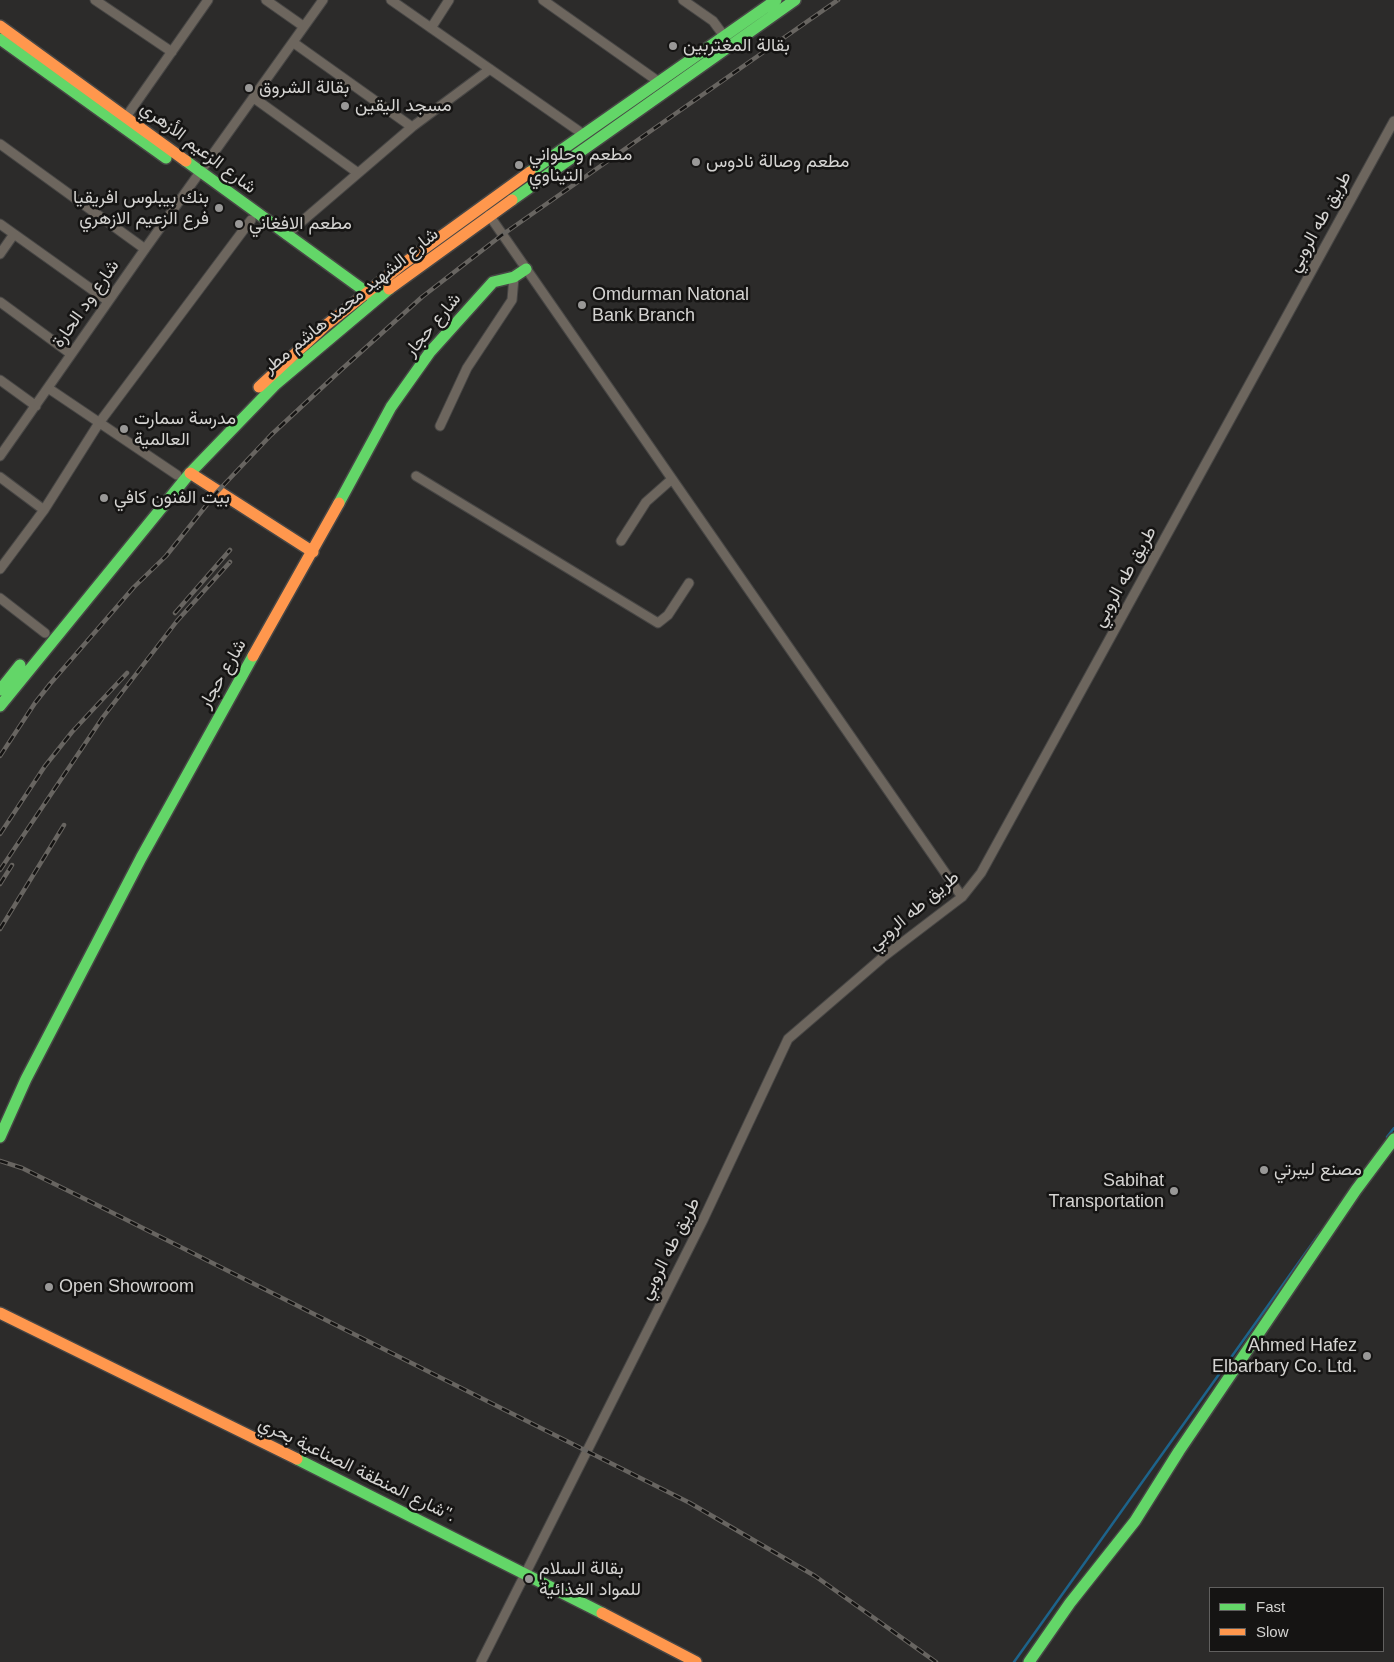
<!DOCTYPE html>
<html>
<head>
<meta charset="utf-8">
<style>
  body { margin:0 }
  #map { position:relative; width:1394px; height:1662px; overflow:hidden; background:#2c2b2a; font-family:Arial,sans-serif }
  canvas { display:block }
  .legend { position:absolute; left:1209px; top:1587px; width:175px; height:65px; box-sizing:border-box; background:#151413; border:1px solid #61605f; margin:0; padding:6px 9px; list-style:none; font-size:15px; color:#d4d3d1 }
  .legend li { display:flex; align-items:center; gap:10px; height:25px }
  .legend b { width:25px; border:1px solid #61605f }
</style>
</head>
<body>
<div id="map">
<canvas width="1394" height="1662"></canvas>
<ul class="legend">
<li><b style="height:6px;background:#63d668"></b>Fast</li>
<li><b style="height:6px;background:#ff974d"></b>Slow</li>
</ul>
</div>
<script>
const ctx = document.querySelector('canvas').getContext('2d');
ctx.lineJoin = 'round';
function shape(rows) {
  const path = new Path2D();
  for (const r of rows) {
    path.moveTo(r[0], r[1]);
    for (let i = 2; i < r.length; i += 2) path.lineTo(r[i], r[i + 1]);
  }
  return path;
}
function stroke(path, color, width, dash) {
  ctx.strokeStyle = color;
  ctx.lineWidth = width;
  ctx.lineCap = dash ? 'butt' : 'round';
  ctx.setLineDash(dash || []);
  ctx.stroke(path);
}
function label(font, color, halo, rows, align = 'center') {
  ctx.font = font + ' Arial,Vazirmatn,sans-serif';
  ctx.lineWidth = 5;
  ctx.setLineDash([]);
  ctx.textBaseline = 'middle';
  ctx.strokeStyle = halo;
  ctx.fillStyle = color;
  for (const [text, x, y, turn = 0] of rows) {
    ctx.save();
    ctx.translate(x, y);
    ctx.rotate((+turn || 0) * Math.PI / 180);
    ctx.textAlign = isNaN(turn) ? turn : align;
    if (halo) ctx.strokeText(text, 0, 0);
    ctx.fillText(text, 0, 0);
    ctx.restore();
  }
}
const stream = shape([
  [1387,1137,1394,1128],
  [1014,1662,1319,1234]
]);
const street = shape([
  [95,0,172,52],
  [266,0,303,26],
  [391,0,583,134],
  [543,0,659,82],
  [683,0,713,21,724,36],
  [431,28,449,0],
  [294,43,412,127],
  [254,98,358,173],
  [126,117,208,0],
  [0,144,145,249],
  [489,215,962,897],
  [0,224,108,301],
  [286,235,412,127,490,69],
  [0,254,14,234],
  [0,302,71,354],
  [0,380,36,406],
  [48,388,177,475],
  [440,426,467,368,512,300,514,277],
  [0,456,145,249,323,0],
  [416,476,658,623,668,615,689,583],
  [0,477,44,510],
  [621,541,646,502,672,479],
  [0,569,44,510,99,423,251,220],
  [0,598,45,633],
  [481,1662,703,1220,788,1039,882,958,962,897,981,873,1394,121]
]);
const fast = shape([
  [0,39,166,158],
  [186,161,369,294,374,300],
  [530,172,776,0],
  [512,200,795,0],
  [339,503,391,407,430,352,493,282,514,277,526,269],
  [0,690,20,665],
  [0,706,190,473,276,384,389,289],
  [0,1137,26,1079,141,858,253,656],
  [297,1459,602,1613],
  [1029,1662,1070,1603,1135,1521,1179,1451,1356,1190,1394,1139]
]);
const slow = shape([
  [0,26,186,161],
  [389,289,512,200],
  [259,387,325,326,403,264,530,172],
  [190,473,313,552],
  [253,656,339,503],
  [0,1313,297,1459],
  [602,1613,696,1662]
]);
const rail = shape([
  [175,613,230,550],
  [0,756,35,703,50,684,134,587,166,556,217,492,271,435,342,369,422,297,502,235,838,0],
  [0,834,45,766,72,732,127,673],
  [0,870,103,717,177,621,230,562],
  [0,884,12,865],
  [0,929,64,825],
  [0,1161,22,1168,93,1203,690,1503,815,1576,936,1662]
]);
const markers = [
  [673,46,5,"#999897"],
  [249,88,5,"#999897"],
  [345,106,5,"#999897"],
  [696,162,5,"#999897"],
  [519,165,5,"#999897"],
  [219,208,5,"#999897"],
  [239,224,5,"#999897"],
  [582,305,5,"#999897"],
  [124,429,5,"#999897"],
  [104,498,5,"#999897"],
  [1264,1170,5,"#999897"],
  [1174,1191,5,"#999897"],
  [49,1287,5,"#999897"],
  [1367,1356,5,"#999897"],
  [529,1579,5,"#999897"]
];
const poiNames = [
  ["بقالة المغتربين",683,46],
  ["بقالة الشروق",259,88],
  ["مسجد اليقين",355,106],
  ["مطعم وحلواني",529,155],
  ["التيناوي",529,176],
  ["مطعم وصالة نادوس",706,162],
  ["بنك بيبلوس افريقيا",209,198,"right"],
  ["فرع الزعيم الازهري",209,219,"right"],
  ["مطعم الافغاني",249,224],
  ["Omdurman Natonal",592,295],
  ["Bank Branch",592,316],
  ["مدرسة سمارت",134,419],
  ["العالمية",134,440],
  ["بيت الفنون كافي",114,498],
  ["مصنع ليبرتي",1274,1170],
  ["Sabihat",1164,1181,"right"],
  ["Transportation",1164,1202,"right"],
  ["Open Showroom",59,1287],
  ["Ahmed Hafez",1357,1346,"right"],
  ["Elbarbary Co. Ltd.",1357,1367,"right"],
  ["بقالة السلام",539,1569],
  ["للمواد الغذائية",539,1590]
];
const streetNames = [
  ["شارع الزعيم الأزهري",198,148,37],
  ["طريق طه الروبي",1320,222,-61],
  ["شارع الشهيد محمد هاشم مطر",351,301,-39],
  ["شارع ود الحارة",86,304,-55],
  ["شارع حجار",433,325,-50],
  ["طريق طه الروبي",1125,577,-61],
  ["شارع حجار",223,674,-60],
  ["طريق طه الروبي",914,911,-40],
  ["طريق طه الروبي",670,1249,-63],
  ["شارع المنطقة الصناعية بحري\".",357,1470,26]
];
stroke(stream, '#1d638b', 2.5);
stroke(street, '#474645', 11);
stroke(fast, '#474645', 14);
stroke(slow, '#474645', 14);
stroke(street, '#6d665e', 9);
stroke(fast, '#63d668', 11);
stroke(slow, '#ff974d', 11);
stroke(rail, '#686561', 4.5);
stroke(rail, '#151413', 2.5, [8]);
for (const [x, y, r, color] of markers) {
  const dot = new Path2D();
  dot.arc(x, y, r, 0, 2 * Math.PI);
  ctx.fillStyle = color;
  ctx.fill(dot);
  stroke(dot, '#151413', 2);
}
label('18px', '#d4d3d1', '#151413', poiNames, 'left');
label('18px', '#d4d3d1', '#151413', streetNames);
</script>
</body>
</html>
